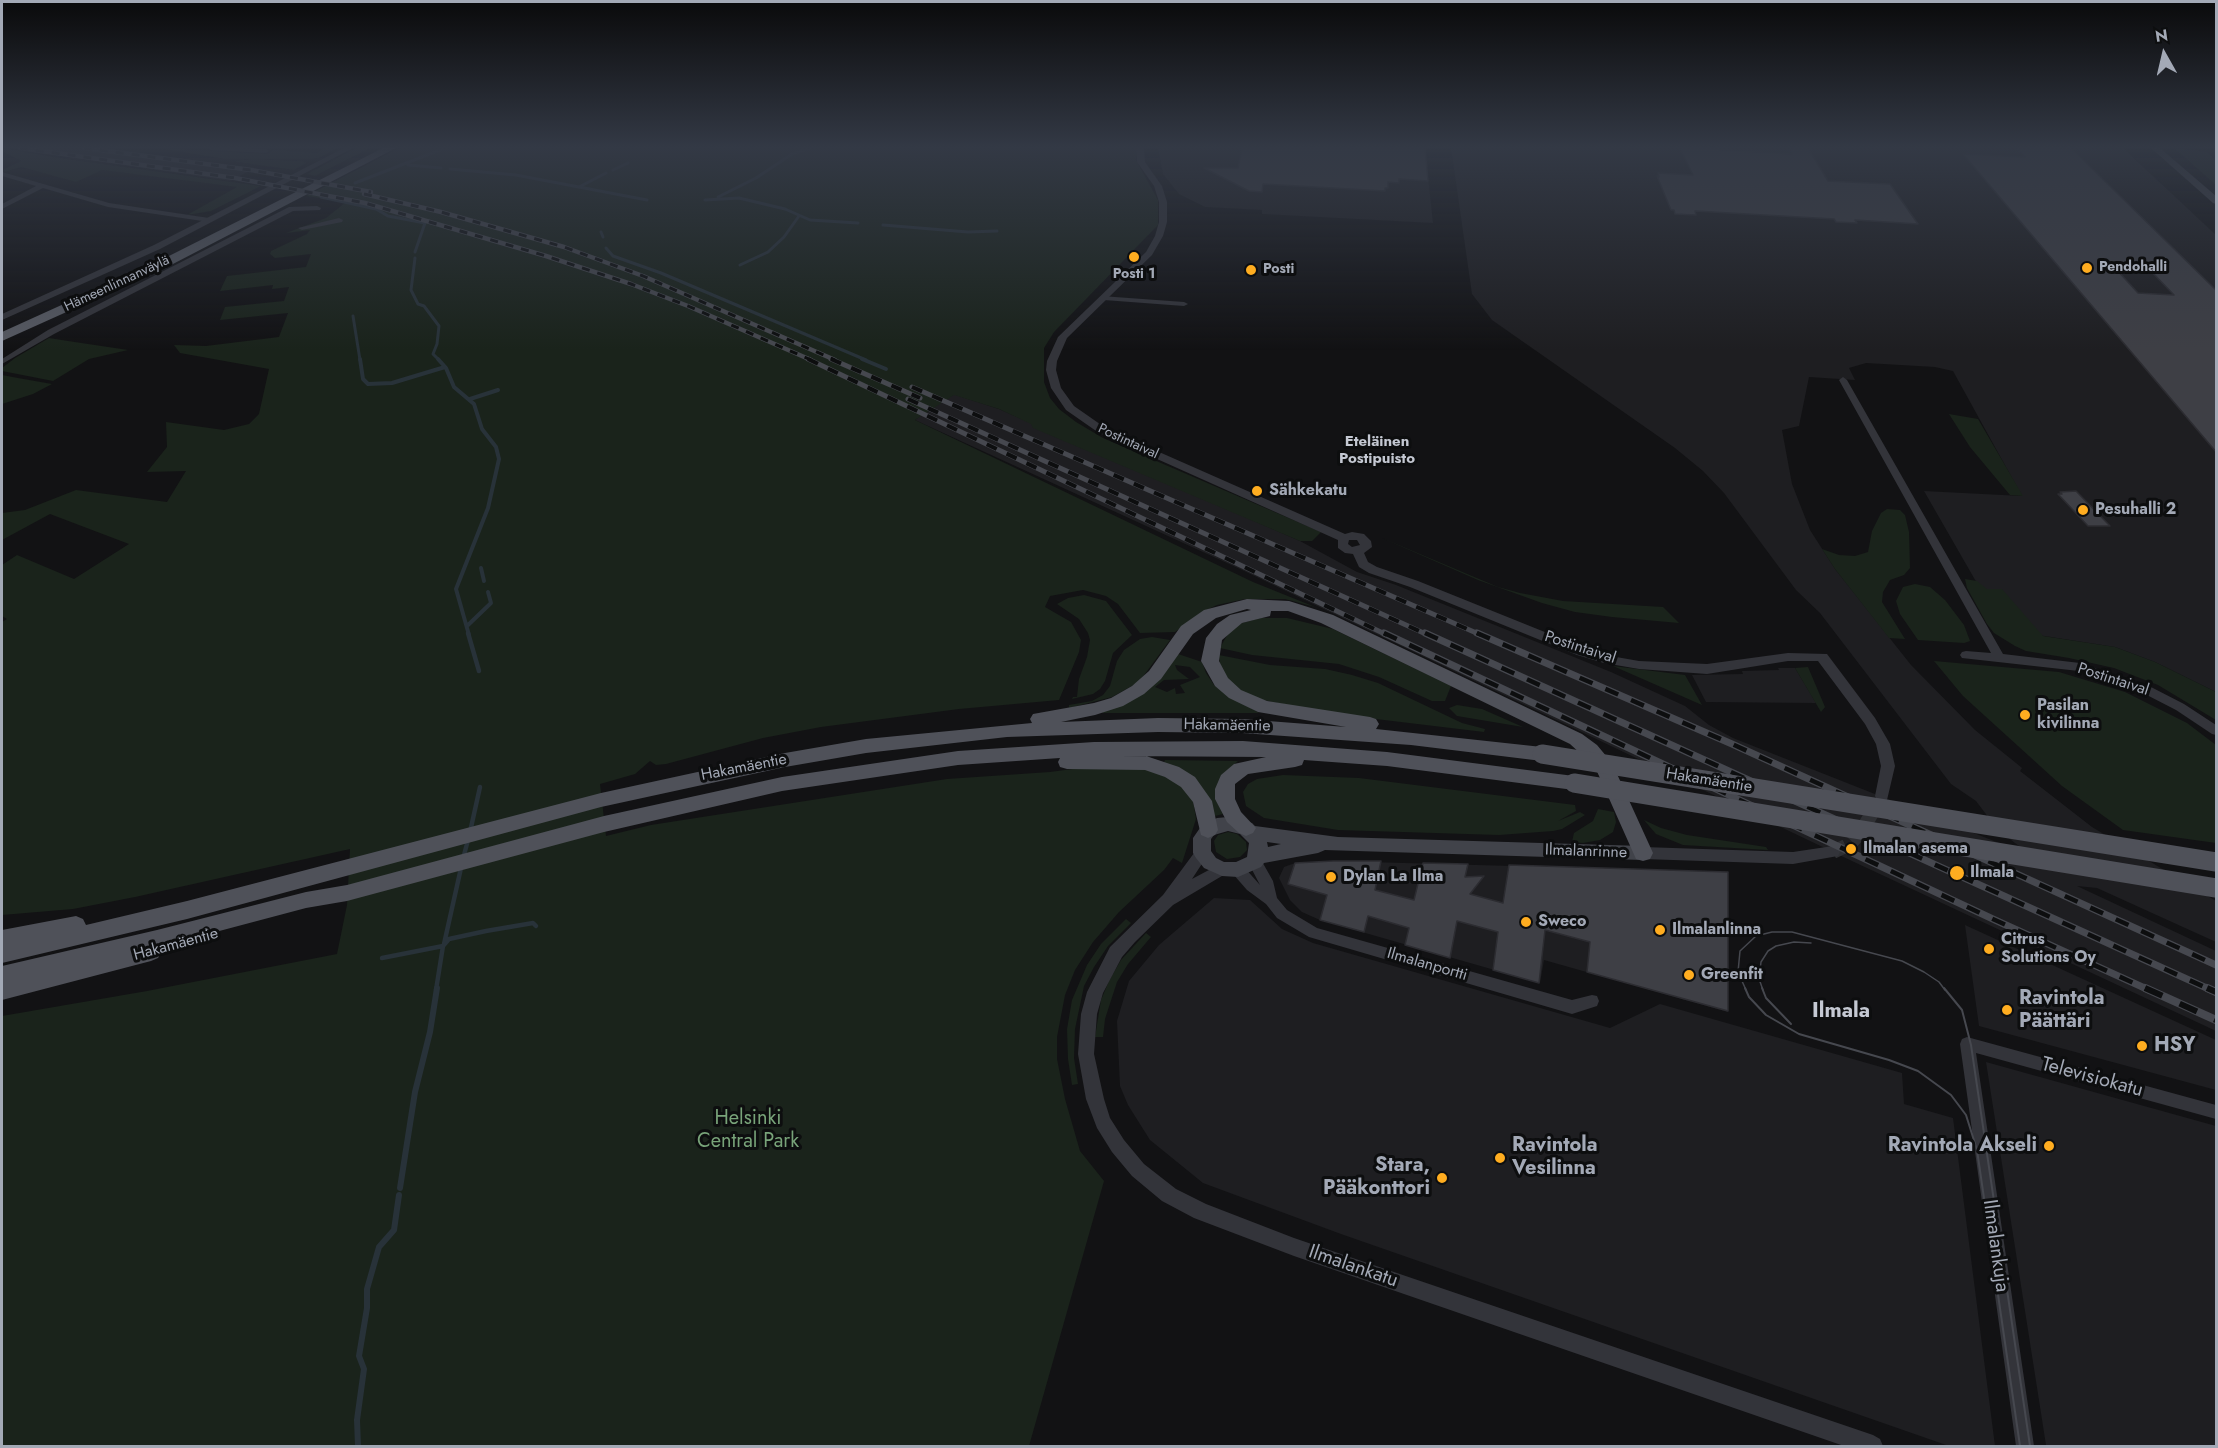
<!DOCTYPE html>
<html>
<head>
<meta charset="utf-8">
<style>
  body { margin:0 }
  #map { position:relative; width:2218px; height:1448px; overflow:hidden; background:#121214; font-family:Jost,sans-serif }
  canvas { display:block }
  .frame { position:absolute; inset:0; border:3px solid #a3a9b6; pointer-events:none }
  .north { position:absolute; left:2134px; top:24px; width:60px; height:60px; -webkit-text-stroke:4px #0d0e0f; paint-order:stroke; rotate:352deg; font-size:16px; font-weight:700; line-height:24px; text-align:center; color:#a3a9b6 }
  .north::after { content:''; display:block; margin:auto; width:21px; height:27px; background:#a3a9b6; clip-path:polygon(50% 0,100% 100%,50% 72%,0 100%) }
</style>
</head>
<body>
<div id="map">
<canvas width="2218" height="1448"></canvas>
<div class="frame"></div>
<div class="north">N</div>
</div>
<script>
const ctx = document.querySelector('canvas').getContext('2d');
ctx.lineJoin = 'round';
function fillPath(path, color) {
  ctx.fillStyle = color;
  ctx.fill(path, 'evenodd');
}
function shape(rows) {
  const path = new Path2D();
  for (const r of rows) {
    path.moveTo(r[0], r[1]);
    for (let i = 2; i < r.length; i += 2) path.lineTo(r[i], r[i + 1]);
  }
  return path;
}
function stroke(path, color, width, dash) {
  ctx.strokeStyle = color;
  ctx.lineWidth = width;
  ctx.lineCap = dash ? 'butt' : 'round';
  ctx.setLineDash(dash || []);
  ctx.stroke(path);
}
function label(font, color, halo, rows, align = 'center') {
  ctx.font = font + ' Jost,sans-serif';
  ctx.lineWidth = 6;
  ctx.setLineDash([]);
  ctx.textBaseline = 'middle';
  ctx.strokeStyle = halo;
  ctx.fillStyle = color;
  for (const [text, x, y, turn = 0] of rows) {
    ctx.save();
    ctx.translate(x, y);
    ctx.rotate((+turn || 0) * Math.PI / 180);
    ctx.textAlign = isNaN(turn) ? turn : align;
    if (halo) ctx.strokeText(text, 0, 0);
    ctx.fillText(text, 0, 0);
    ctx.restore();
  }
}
const built = shape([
  [8,148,103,148,255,168,230,181],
  [1158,148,1425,148,1433,223,1262,214,1262,210,1205,207,1179,194,1163,174],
  [1451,148,2123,148,2216,235,2216,692,2155,662,2115,647,2025,633,1978,585,1924,491,2022,496,1953,371,1935,367,1866,363,1849,368,1855,380,1809,377,1799,426,1782,430,1792,484,1810,530,1835,569,1911,665,1975,730,2016,763,2022,768,2020,771,2092,827,2216,901,2216,942,2097,888,2077,886,2216,951,2216,1031,1852,861,1240,569,915,420,950,393,999,409,1300,541,1357,572,1396,585,1611,672,1685,706,1709,725,1733,738,2032,856,1998,830,1976,801,1951,784,1820,613,1796,590,1724,493,1703,471,1675,448,1492,320,1472,294],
  [1778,668,1795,668,1816,703,1706,702,1692,675,1743,674,1742,671,1779,670],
  [1333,861,1728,872,1728,1012,1544,960,1540,983,1320,920,1302,912,1290,900,1279,878,1284,867,1295,863],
  [1214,898,1250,900,1282,929,1313,943,1610,1028,1660,1004,1902,1073,1904,1104,1953,1118,1995,1446,1949,1446,1341,1234,1203,1183,1150,1140,1128,1105,1120,1086,1117,1021,1129,981,1159,945],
  [1965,925,2216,1040,2216,1090,1979,1026],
  [1986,1062,2216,1126,2216,1446,2046,1445]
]);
const green = shape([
  [2,148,53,157,261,186,211,211,187,215,237,187,102,170,76,182,21,167,5,172,2,170,21,161,2,151],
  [160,148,267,154,274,150,317,153,326,148,337,148,319,158,311,159,225,159],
  [356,148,370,148,315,176,307,174],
  [399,148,1136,148,1136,160,1158,200,1158,225,1054,332,1044,348,1044,382,1050,398,1059,409,1076,422,1103,438,1321,532,1312,541,1300,541,1033,428,1031,424,999,409,954,395,915,420,1253,582,1315,607,1285,599,1245,599,1217,605,1204,611,1175,632,1140,633,1118,604,1106,596,1083,590,1050,596,1045,607,1071,622,1081,640,1079,652,1059,700,959,709,821,727,763,738,666,764,656,765,650,761,635,774,600,784,606,836,651,825,947,779,1050,772,1080,768,1144,768,1178,782,1193,800,1196,819,1182,863,1173,858,1164,870,1119,912,1093,942,1075,970,1065,995,1057,1037,1057,1059,1065,1099,1080,1151,1104,1181,1029,1446,2,1446,2,1016,147,991,337,954,347,905,350,849,135,897,73,909,2,915,2,622,7,619,2,616,2,565,17,555,74,579,129,544,50,514,2,540,2,513,25,510,76,490,167,502,186,471,147,472,167,447,166,422,224,430,249,424,259,414,269,369,180,353,174,345,206,346,279,337,288,313,220,320,225,307,284,301,289,287,272,289,273,285,220,291,227,276,306,267,311,254,275,258,270,254,271,251,307,234,310,230,286,233,326,218,346,202,306,196],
  [2174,148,2207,152,2216,161,2216,185],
  [253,159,302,161,306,163,294,170,231,161],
  [49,338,68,341,128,350,89,359,53,381,2,371,2,368,15,358],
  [2,375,18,378,52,384,33,394,2,404],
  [1949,414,1978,419,2023,496,2010,495,1970,447],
  [1887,509,1900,510,1905,515,1909,532,1910,568,1904,575,1890,580,1883,592,1882,602,1905,639,1889,638,1835,569,1822,549,1839,555,1855,556,1868,552,1872,531,1881,513],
  [1382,538,1498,587,1520,593,1563,601,1663,607,1679,623,1612,617,1575,612,1542,603,1478,580],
  [1965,579,1977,581,1987,589,2002,589,2043,636,2115,647,2155,662,2216,692,2216,720,2158,685,2114,668,2069,658,2026,651,2015,646,1994,633,1987,624,1967,588],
  [1915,584,1930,587,1945,600,1964,625,1970,641,1964,643,1918,640,1900,614,1896,601,1903,587],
  [1084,595,1106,601,1132,635,1113,653,1105,681,1100,689,1093,694,1072,699,1073,697,1077,697,1079,679,1087,657,1090,640,1088,633,1079,619,1057,604,1068,598],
  [1261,618,1287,618,1333,629,1451,686,1445,701,1432,701,1379,677,1339,664,1252,655,1220,648,1230,630,1242,623],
  [1152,637,1170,640,1139,682,1112,697,1069,708,1069,705,1092,701,1103,695,1110,686,1117,661,1124,650,1140,639],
  [1178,654,1202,662,1206,673,1214,685,1259,713,1102,713],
  [1175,665,1190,667,1200,677,1180,685,1185,693,1176,694,1175,688,1167,692,1155,687,1164,680,1189,679,1177,670],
  [1219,655,1270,665,1325,669,1352,675,1378,683,1462,723,1485,729,1484,732,1326,713,1263,700,1242,692,1227,680,1220,664],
  [1934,661,2059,672,2125,692,2187,723,2216,745,2216,843,2123,830,2062,786,1963,696],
  [1613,666,1685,675,1702,705],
  [1808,667,1825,707,1821,712,1795,668],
  [1457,705,1482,709,1523,727,1457,716,1449,708],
  [1165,760,1238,761,1223,774,1217,787,1217,802,1223,814,1215,816,1164,762],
  [1283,775,1359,778,1575,805,1576,811,1558,821,1580,812,1585,815,1562,829,1553,831,1499,835,1338,830,1264,818,1246,806,1243,792,1248,784,1257,779],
  [1598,809,1614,812,1616,822,1613,832,1600,840,1583,843,1572,842,1574,833,1593,821],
  [1644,820,1661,828,1687,835,1766,847,1768,850,1683,845,1656,834],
  [1228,832,1237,834,1246,842,1247,850,1240,857,1227,859,1216,852,1214,841,1218,835],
  [1126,919,1131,923,1108,946,1094,967,1084,986,1075,1029,1074,1058,1078,1084,1072,1085,1068,1059,1067,1029,1072,1000,1087,965,1101,944],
  [1146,933,1151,937,1128,964,1117,982,1105,1019,1103,1037,1095,1037,1101,1000,1109,981,1121,960]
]);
const streamFar3 = shape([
  [408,165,441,168],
  [450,169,516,175,647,200],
  [613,170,628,163],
  [355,183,445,148],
  [579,187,606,173],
  [321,197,376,209,388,216,425,223,415,252],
  [718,197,756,178,792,154,810,148],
  [705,200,739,198,785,209,810,220,858,223],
  [883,225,968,232,997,231],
  [601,232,603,237],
  [606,248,613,256,661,273,866,360],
  [415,258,411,290,418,304,424,306,439,326,437,344,433,354,439,360],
  [740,265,768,252,784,237,799,216],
  [353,316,360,360]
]);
const streamFar2 = shape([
  [360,359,363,379,368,384,392,383,445,367],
  [438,359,446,368,454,387,474,404,482,429,496,447,499,459,488,508,456,589,469,635],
  [862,359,886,369],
  [470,399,498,390],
  [481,568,484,581],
  [467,626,491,603,488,592]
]);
const streamFar1 = shape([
  [468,633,479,671],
  [470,832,480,787],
  [464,855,468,840],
  [444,944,461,868],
  [443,946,449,939,486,931,533,923,536,926],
  [382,958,443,946,436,990]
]);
const stream = shape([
  [400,1188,415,1092,430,1032,437,988],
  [358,1446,357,1420,364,1369,359,1356,367,1308,367,1289,379,1247,394,1230,399,1195]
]);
const building = shape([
  [1242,148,1425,148,1428,181,1399,179,1399,183,1388,182,1388,188,1385,188,1385,191,1263,184,1262,192,1249,191,1204,168,1238,168,1242,148],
  [1680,148,1719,148,1720,150,1792,154,1788,148,1808,148,1828,181,1890,184,1918,224,1855,220,1857,223,1836,222,1834,219,1695,211,1696,215,1675,214,1674,210,1671,210,1657,176,1659,177,1658,173,1693,175,1680,148],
  [2016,148,2071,148,2217,291,2217,453,1963,154,2025,157,2016,148],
  [2114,267,2149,269,2174,295,2138,293,2114,267],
  [2076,491,2110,526,2088,526,2058,494,2062,494,2060,492,2076,491],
  [1333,861,1381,861,1375,890,1414,900,1423,863,1468,864,1465,877,1484,876,1470,894,1503,903,1509,865,1728,872,1728,1011,1587,972,1590,942,1545,930,1539,983,1493,970,1498,932,1457,921,1450,958,1405,945,1409,928,1368,916,1364,932,1320,920,1327,895,1288,884,1295,863,1333,861]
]);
const tertiaryTunnel = shape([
  [1833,852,1850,844,1861,832,1879,801]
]);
const minor = shape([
  [208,148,242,148,266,149,269,151,266,153,211,150,208,148],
  [2,172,109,203,209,218,213,220,209,222,108,207,43,188,2,209,2,204,36,186,2,176,2,172],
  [317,206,321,208,320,210,293,211,54,334,2,364,2,359,48,330,289,207,317,206],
  [339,218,343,220,342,222,302,230,298,228,339,218],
  [1101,296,1184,302,1188,304,1184,306,1104,300,1101,300,1101,296],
  [1843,377,1847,380,2003,654,2080,663,2149,686,2184,704,2216,725,2216,735,2212,734,2176,710,2141,692,2079,671,1962,658,1960,655,1962,652,1966,651,1991,653,1839,380,1843,377],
  [1255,857,1260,858,1273,881,1277,898,1287,910,1317,928,1572,1000,1592,995,1597,996,1599,1001,1597,1006,1572,1014,1309,937,1277,918,1266,904,1247,890,1233,874,1231,870,1233,866,1238,865,1243,866,1260,885,1248,862,1250,858,1255,857],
  [1967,1037,2216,1105,2216,1119,1976,1053,2034,1446,2016,1446,1960,1044,1962,1039,1967,1037]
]);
const tertiary = shape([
  [344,148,353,148,160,249,2,320,2,314,154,245,344,148],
  [1136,148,1144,148,1145,162,1162,186,1167,202,1167,222,1163,236,1152,255,1067,338,1057,361,1056,370,1061,388,1074,406,1107,429,1345,534,1352,532,1364,534,1371,541,1372,547,1364,553,1368,562,1377,567,1418,581,1587,649,1605,655,1639,661,1707,664,1788,653,1827,654,1875,718,1890,744,1895,766,1887,800,1882,801,1877,800,1875,796,1881,766,1876,744,1865,724,1818,661,1788,661,1707,674,1639,669,1604,663,1577,655,1410,587,1369,573,1359,567,1353,554,1345,553,1338,548,1338,540,1099,433,1066,410,1051,388,1046,370,1047,361,1058,337,1146,252,1155,236,1159,222,1159,202,1154,186,1137,162,1136,148],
  [1349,540,1357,540,1360,545,1352,547,1348,544,1349,540],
  [1833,846,1838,848,1840,852,1838,856,1793,864,1643,859,1638,857,1636,853,1638,849,1643,847,1793,852,1833,846],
  [1202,847,1207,849,1209,853,1192,879,1222,863,1227,865,1230,869,1227,873,1173,905,1135,942,1122,957,1103,993,1097,1014,1094,1054,1104,1099,1110,1118,1124,1140,1144,1164,1176,1189,1206,1204,1294,1238,1873,1435,1880,1439,1883,1446,1844,1446,1294,1256,1194,1218,1162,1201,1132,1176,1112,1152,1097,1128,1086,1099,1078,1054,1081,1014,1087,992,1110,947,1163,895,1197,849,1202,847]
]);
const secondary = shape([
  [2151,148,2160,148,2216,196,2216,204,2213,203,2151,148],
  [1228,817,1252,823,1255,826,1338,837,1643,846,1649,848,1652,853,1649,858,1643,860,1325,850,1318,853,1264,863,1261,867,1238,877,1222,876,1204,868,1196,858,1193,853,1193,838,1202,825,1217,818,1228,817],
  [1228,831,1240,834,1249,843,1247,857,1236,862,1224,862,1216,858,1211,851,1211,839,1214,835,1228,831],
  [1267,842,1281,844,1268,847,1267,842]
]);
const primary = shape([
  [1247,599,1289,601,1333,615,1582,734,1597,745,1612,763,1653,853,1650,859,1643,861,1636,859,1595,767,1570,744,1321,623,1288,611,1271,611,1270,616,1242,623,1222,640,1219,661,1228,678,1241,690,1267,701,1370,717,1376,719,1379,724,1376,729,1542,747,1549,749,1551,754,1549,759,1542,761,1411,745,1242,733,1158,732,1007,737,866,753,785,767,601,807,187,919,2,963,2,930,76,916,83,919,86,925,187,901,601,793,785,753,866,739,1032,723,1030,719,1033,714,1094,703,1111,698,1132,686,1149,671,1181,626,1204,610,1247,599],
  [1247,609,1251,610,1230,615,1217,624,1206,638,1201,661,1215,686,1229,698,1258,712,1346,727,1242,719,1158,718,1061,722,1095,715,1123,706,1144,694,1161,679,1193,634,1216,618,1247,609],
  [1243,741,1387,752,1574,776,1581,778,1583,783,1581,788,1574,790,1387,766,1304,760,1302,765,1295,767,1248,774,1235,784,1235,799,1241,812,1256,828,1253,833,1246,836,1239,833,1227,822,1215,799,1215,789,1221,775,1234,764,1266,757,1119,756,1146,756,1179,767,1195,777,1212,801,1218,830,1215,835,1208,838,1201,835,1193,802,1181,787,1165,777,1145,770,1067,769,1060,767,1058,762,1060,758,958,765,782,791,604,832,347,901,306,908,159,947,162,952,158,958,151,961,2,1000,2,966,157,930,306,892,347,885,604,816,782,777,958,751,1094,742,1243,741]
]);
const trunk = shape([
  [383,148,396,148,171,265,2,341,2,332,163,259,383,148]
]);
const tramFar1 = shape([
  [1746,990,1738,972,1740,951,1756,936,1772,932,1792,932,1902,961,1924,972,1939,982,1945,990],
  [1763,990,1759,979,1761,962,1768,951,1776,946,1794,942,1811,943]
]);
const tram = shape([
  [1745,988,1749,997,1766,1015,1799,1034,1889,1060,1918,1071,1951,1095,1966,1115,1977,1150,2020,1446],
  [1762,988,1766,998,1791,1024],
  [1944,988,1962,1010,1971,1045,2030,1446]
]);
const railFar3 = shape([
  [20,148,235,178,365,203,546,256,631,284,688,306,811,360],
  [84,148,251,170,371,192],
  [364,194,441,212,564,247,643,276,835,360]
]);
const railFar2 = shape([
  [808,359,1387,635],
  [831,359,920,398],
  [912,387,1481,635],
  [908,399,1428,635]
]);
const railFar1 = shape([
  [1384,633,1995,920,2149,990],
  [1425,633,2211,990],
  [1477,633,1732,744,2216,965]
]);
const rail = shape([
  [2145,988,2216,1020],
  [2207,988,2216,992]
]);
const primaryBridge = shape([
  [1542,754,2216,862],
  [1574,783,2216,888]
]);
const markers = [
  [1134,257,6,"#ffad20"],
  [2087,268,6,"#ffad20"],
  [1251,270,6,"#ffad20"],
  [1257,491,6,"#ffad20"],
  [2083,510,6,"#ffad20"],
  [2025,715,6,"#ffad20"],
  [1851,849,6,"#ffad20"],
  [1957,873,8,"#ffad20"],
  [1331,877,6,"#ffad20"],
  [1526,922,6,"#ffad20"],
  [1660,930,6,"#ffad20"],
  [1989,949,6,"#ffad20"],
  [1689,975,6,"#ffad20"],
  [2007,1010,6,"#ffad20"],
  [2142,1046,6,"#ffad20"],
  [2049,1146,6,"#ffad20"],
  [1500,1158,6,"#ffad20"],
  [1442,1178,6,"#ffad20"]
];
const farPoinames = [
  ["Pendohalli",2099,268],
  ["Posti",1263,270],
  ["Posti 1",1134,275,"center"]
];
const farStreetnames = [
  ["Hämeenlinnanväylä",117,284,-25],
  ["Postintaival",1128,442,25]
];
const farNeighbourhoodnames = [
  ["Eteläinen",1377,442],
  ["Postipuisto",1377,459]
];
const poiNames = [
  ["Sähkekatu",1269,491],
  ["Pesuhalli 2",2095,510],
  ["Pasilan",2037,706],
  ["kivilinna",2037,724],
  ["Ilmalan asema",1863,849],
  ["Ilmala",1970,873],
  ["Dylan La Ilma",1343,877],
  ["Sweco",1538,922],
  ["Ilmalanlinna",1672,930],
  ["Citrus",2001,940],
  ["Solutions Oy",2001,958],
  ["Greenfit",1701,975]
];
const streetNames = [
  ["Postintaival",1580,648,18],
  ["Postintaival",2113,680,18],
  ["Hakamäentie",1227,726,1],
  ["Hakamäentie",744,768,-11],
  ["Hakamäentie",1709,781,9],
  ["Ilmalanrinne",1586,852,2],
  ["Hakamäentie",176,945,-15],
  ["Ilmalanportti",1427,965,16]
];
const nearPoinames = [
  ["Ravintola",2019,999],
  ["Päättäri",2019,1022],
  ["HSY",2154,1046],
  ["Ravintola",1512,1146],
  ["Vesilinna",1512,1169],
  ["Ravintola Akseli",2037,1146,"right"],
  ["Stara,",1430,1166,"right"],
  ["Pääkonttori",1430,1189,"right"]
];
const nearStreetnames = [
  ["Televisiokatu",2092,1078,15],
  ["Ilmalankuja",1995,1246,82],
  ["Ilmalankatu",1353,1267,19]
];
const nearParknames = [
  ["Helsinki",748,1119],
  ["Central Park",748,1142]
];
const nearNeighbourhoodnames = [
  ["Ilmala",1841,1012]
];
fillPath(built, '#1e1e21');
fillPath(green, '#1a231b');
stroke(streamFar3, '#283239', 3);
stroke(streamFar2, '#283239', 4);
stroke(streamFar1, '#283239', 4.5);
stroke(stream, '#283239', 6);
fillPath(building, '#3e3f45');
stroke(building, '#2c2c31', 1.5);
stroke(tertiaryTunnel, '#2f3034', 14, [14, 8]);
fillPath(minor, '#33343a');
fillPath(tertiary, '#33343a');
fillPath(secondary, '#41434a');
fillPath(primary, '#4f5159');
fillPath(trunk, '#575a62');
stroke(tramFar1, '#46484f', 1.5);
stroke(tram, '#46484f', 2);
stroke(railFar3, '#46484f', 4.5);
stroke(railFar2, '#46484f', 5);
stroke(railFar1, '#46484f', 7);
stroke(rail, '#46484f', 8);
stroke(railFar3, '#0d0e0f', 3, [8]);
stroke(railFar2, '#0d0e0f', 4, [11]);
stroke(railFar1, '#0d0e0f', 4.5, [14]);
stroke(rail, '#0d0e0f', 6, [19]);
stroke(primaryBridge, '#4f5159', 19);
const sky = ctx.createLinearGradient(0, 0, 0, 350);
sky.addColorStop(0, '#0a0a0b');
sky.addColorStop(0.42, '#333945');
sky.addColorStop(1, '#33394500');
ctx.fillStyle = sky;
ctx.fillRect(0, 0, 2218, 350);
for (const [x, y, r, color] of markers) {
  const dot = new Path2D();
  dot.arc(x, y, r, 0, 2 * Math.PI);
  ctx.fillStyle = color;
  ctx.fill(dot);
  stroke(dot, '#0d0e0f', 2);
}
label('bold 14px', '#a3a9b6', '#0d0e0f', farPoinames, 'left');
label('14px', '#a3a9b6', '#0d0e0f', farStreetnames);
label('bold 15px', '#c4c8d2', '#0d0e0f', farNeighbourhoodnames);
label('bold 16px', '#a3a9b6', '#0d0e0f', poiNames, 'left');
label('16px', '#a3a9b6', '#0d0e0f', streetNames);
label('bold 20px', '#a3a9b6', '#0d0e0f', nearPoinames, 'left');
label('20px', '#a3a9b6', '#0d0e0f', nearStreetnames);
label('20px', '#78a379', '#0d0e0f', nearParknames);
label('bold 21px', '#c4c8d2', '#0d0e0f', nearNeighbourhoodnames);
</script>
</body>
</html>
